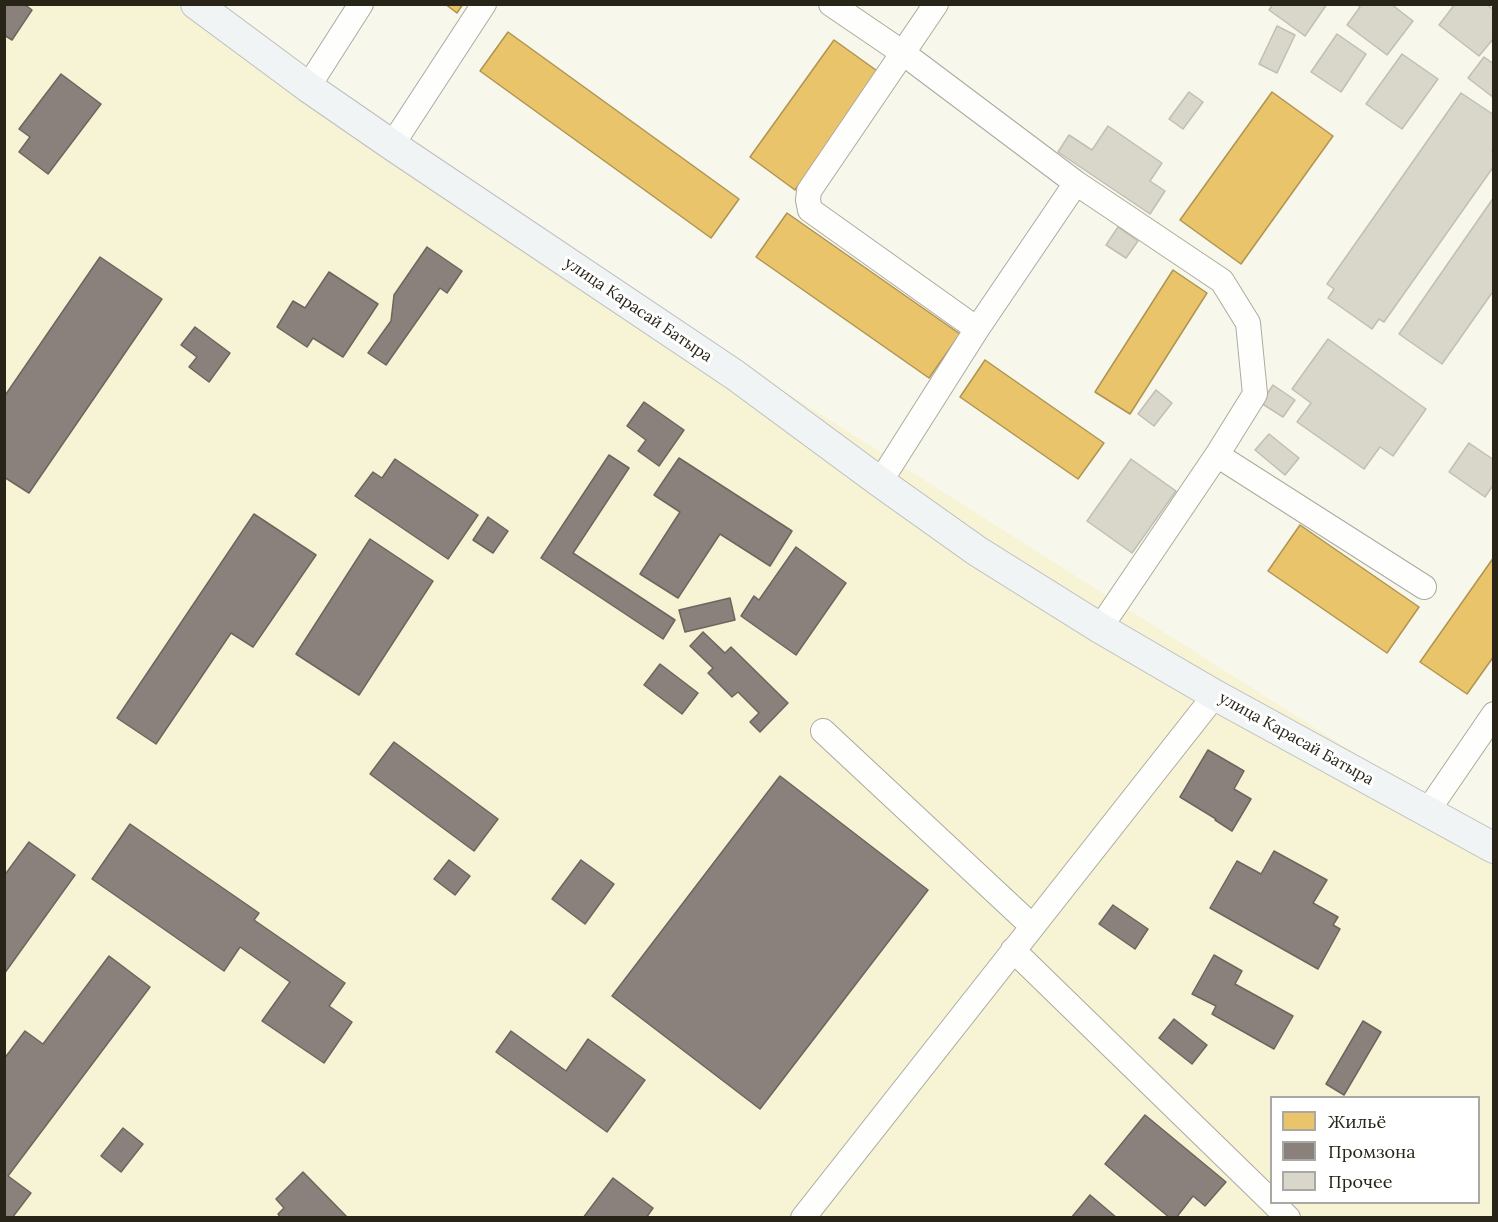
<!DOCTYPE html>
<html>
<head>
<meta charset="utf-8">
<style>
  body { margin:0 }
  #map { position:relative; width:1498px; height:1222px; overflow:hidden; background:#f8f7eb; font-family:Lora,serif }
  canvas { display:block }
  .frame { position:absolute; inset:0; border:6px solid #282518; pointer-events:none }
  .legend { position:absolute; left:1270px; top:1096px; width:210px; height:108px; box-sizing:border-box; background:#fff; border:2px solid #a9a8a3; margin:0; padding:8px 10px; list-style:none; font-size:18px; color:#282518 }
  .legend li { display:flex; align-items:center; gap:12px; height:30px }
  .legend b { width:30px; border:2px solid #a9a8a3 }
</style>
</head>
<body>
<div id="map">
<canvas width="1498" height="1222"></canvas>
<div class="frame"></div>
<ul class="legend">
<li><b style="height:16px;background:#e9c46a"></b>Жильё</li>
<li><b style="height:16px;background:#8a817c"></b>Промзона</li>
<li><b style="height:16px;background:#d8d7ca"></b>Прочее</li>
</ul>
</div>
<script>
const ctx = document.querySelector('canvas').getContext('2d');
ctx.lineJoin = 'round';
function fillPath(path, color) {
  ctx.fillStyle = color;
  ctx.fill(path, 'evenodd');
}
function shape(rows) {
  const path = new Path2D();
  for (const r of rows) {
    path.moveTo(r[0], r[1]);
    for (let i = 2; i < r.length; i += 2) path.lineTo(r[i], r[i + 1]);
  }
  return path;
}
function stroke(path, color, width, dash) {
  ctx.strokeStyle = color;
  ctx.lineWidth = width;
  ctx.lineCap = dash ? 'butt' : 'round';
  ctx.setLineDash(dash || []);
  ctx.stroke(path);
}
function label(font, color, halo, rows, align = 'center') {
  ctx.font = font + ' Lora,serif';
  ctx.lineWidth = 6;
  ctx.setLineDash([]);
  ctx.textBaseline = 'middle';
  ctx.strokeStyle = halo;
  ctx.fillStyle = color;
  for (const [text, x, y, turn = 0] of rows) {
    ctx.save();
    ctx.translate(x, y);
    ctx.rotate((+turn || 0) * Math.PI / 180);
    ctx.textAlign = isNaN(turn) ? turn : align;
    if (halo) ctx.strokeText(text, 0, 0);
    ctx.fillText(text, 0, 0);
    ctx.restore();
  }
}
const built = shape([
  [5,5,176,5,1493,841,1493,1217,5,1218],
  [1272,1098,1478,1098,1478,1202,1272,1202]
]);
const homes = shape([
  [445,4,463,4,457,13,445,4],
  [508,32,739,199,711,238,480,71,508,32],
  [834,40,880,73,795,190,750,157,834,40],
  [1272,92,1333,136,1241,264,1180,220,1272,92],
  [787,213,960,334,929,378,756,257,787,213],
  [1173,270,1207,293,1130,414,1095,392,1173,270],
  [985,360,1104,443,1078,479,960,397,985,360],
  [1300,525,1419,607,1387,653,1268,571,1300,525],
  [1494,557,1494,656,1467,694,1420,662,1494,557]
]);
const industry = shape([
  [4,4,24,4,32,10,12,40,4,35,4,4],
  [61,74,101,104,48,174,19,152,30,137,19,129,61,74],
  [427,247,462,271,447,293,440,288,386,365,368,353,391,321,394,295,427,247],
  [100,257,162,299,29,493,4,477,4,397,100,257],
  [329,272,378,304,343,357,313,338,307,347,277,327,293,301,305,308,329,272],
  [195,327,230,353,209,382,189,367,197,357,181,345,195,327],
  [644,402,684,430,659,466,638,451,646,440,627,426,644,402],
  [609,455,629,468,573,553,675,620,663,639,541,558,609,455],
  [679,458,792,531,770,566,720,534,678,598,640,574,680,512,654,495,679,458],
  [395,459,478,515,448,559,355,496,373,472,382,478,395,459],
  [254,514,316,555,253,647,231,633,156,744,117,718,254,514],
  [488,517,508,531,493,553,473,540,488,517],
  [370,539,433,581,359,695,296,654,370,539],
  [796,547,846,583,796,655,741,616,754,596,759,600,796,547],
  [730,598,735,620,685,632,679,610,730,598],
  [703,632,725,653,731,647,788,703,760,732,750,722,759,713,738,692,732,697,708,673,713,668,690,646,703,632],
  [660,664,698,693,682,714,644,685,660,664],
  [394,742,498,819,474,851,370,774,394,742],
  [1208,750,1244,771,1234,789,1251,799,1232,831,1215,820,1216,819,1180,797,1208,750],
  [780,776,928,890,760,1109,612,996,780,776],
  [130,824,259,913,254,920,345,983,329,1006,352,1022,324,1063,262,1021,290,982,240,947,224,971,92,879,130,824],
  [29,842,75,875,4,974,4,876,29,842],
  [1274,851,1327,880,1313,903,1338,917,1333,925,1340,929,1318,969,1210,908,1237,861,1261,874,1274,851],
  [449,860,470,876,455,895,434,879,449,860],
  [581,860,614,884,585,924,552,899,581,860],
  [1113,905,1148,929,1135,949,1099,924,1113,905],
  [1214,955,1242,971,1235,984,1293,1016,1274,1049,1212,1014,1216,1006,1192,994,1214,955],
  [109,956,150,987,8,1176,31,1193,12,1218,4,1218,4,1059,25,1031,43,1044,109,956],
  [1174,1019,1207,1045,1192,1064,1159,1038,1174,1019],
  [1363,1021,1381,1032,1344,1095,1326,1084,1363,1021],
  [511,1031,566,1071,588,1039,645,1080,607,1132,496,1052,511,1031],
  [1145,1115,1226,1182,1205,1206,1193,1196,1176,1218,1170,1218,1105,1164,1145,1115],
  [123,1128,143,1144,121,1172,101,1156,123,1128],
  [303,1172,348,1218,281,1218,278,1214,284,1208,276,1199,303,1172],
  [613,1178,653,1208,646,1218,583,1218,613,1178],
  [1090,1195,1117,1218,1071,1218,1090,1195]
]);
const building = shape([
  [1273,4,1327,4,1305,36,1269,10,1273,4],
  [1356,4,1391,4,1413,21,1387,55,1347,25,1360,7,1356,4],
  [1455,4,1486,4,1494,10,1494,38,1479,56,1439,25,1455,4],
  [1277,26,1295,35,1277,73,1259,64,1277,26],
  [1337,34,1366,54,1341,92,1311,72,1337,34],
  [1402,54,1438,79,1402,129,1366,104,1402,54],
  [1484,57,1494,64,1494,98,1468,78,1484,57],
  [1189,92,1203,102,1183,129,1169,119,1189,92],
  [1461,93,1494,115,1494,149,1492,151,1494,152,1494,166,1384,322,1379,319,1372,329,1328,298,1334,289,1327,284,1461,93],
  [1108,126,1162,163,1150,181,1165,191,1150,214,1058,152,1069,135,1092,150,1108,126],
  [1494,197,1494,290,1442,364,1399,334,1494,197],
  [1118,227,1138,241,1126,258,1106,245,1118,227],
  [1328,339,1426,409,1393,456,1380,447,1364,469,1297,422,1311,403,1292,389,1328,339],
  [1273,385,1295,400,1283,417,1261,403,1273,385],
  [1156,390,1172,403,1154,426,1138,414,1156,390],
  [1269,434,1299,458,1285,475,1255,450,1269,434],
  [1469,443,1494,460,1494,484,1485,497,1449,472,1469,443],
  [1131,459,1176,491,1132,553,1087,521,1131,459]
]);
const minor = shape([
  [831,4,903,53,1076,183,1222,281,1248,323,1255,394,1217,455,1100,628],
  [936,4,809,191,808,200,810,210,977,329],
  [308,87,361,4],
  [392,145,484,4],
  [1217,455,1424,587],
  [880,482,977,329,1076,183],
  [823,731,1032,926],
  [1427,812,1494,714],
  [1013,950,1272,1202],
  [1272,1202,1288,1218],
  [803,1218,1215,695]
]);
const major = shape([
  [196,4,308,87,392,145,735,375,880,482,977,551,1100,628,1215,695,1494,848]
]);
const streetNames = [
  ["улица Карасай Батыра",638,310,34],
  ["улица Карасай Батыра",1296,739,29]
];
fillPath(built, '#f7f3d5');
fillPath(homes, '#e9c46a');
stroke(homes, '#af9451', 1.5);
fillPath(industry, '#8a817c');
stroke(industry, '#6d655e', 1.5);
fillPath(building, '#d8d7ca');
stroke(building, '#c1bfb4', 1.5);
stroke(minor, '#acaa9f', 26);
stroke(major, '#bcbfbd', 32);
stroke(minor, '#fefefc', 24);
stroke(major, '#f1f4f4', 30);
label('16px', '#282518', '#fff', streetNames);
</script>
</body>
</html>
